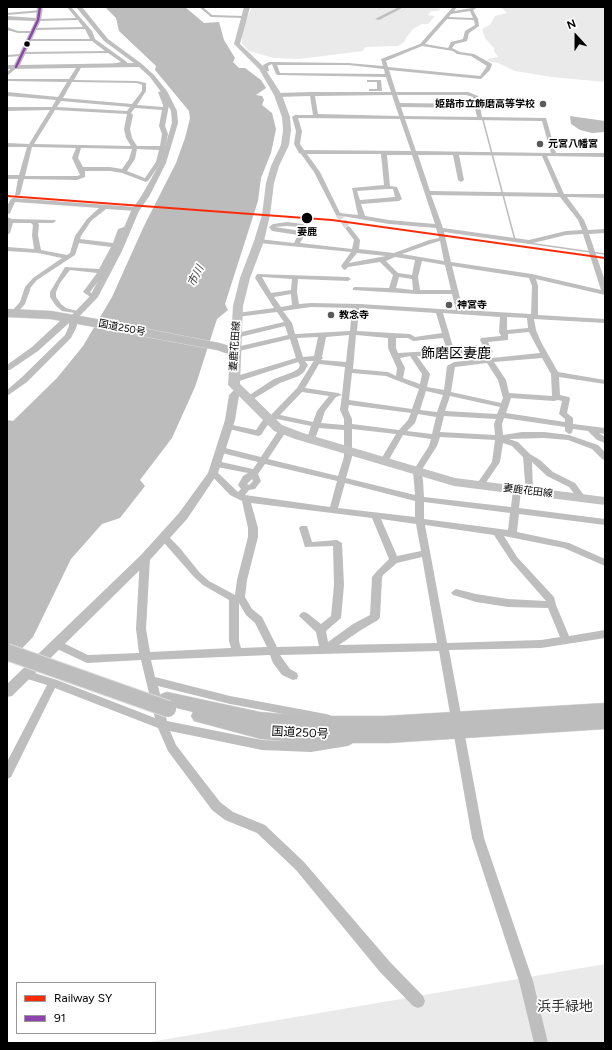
<!DOCTYPE html>
<html>
<head>
<meta charset="utf-8">
<style>
  body { margin:0 }
  #map { position:relative; width:612px; height:1050px; overflow:hidden; background:#fff; font-family:Figtree,sans-serif }
  canvas { display:block }
  .frame { position:absolute; inset:0; border:8px solid #000; pointer-events:none }
  .legend { position:absolute; left:16px; top:982px; width:140px; height:52px; box-sizing:border-box; background:#fff; border:1px solid #999; margin:0; padding:5px 7px; list-style:none; font-size:12px; color:#000 }
  .legend li { display:flex; align-items:center; gap:8px; height:20px }
  .legend b { width:20px; border:1px solid #999 }
  .north { position:absolute; left:556px; top:16px; width:40px; height:40px; -webkit-text-stroke:3px #fff; paint-order:stroke; rotate:339deg; font-size:11px; font-weight:700; line-height:16px; text-align:center; color:#000 }
  .north::after { content:''; display:block; margin:auto; width:14px; height:18px; background:#000; clip-path:polygon(50% 0,100% 100%,50% 72%,0 100%) }
</style>
</head>
<body>
<div id="map">
<canvas width="612" height="1050"></canvas>
<div class="frame"></div>
<ul class="legend">
<li><b style="height:5px;background:#fa2b08"></b>Railway SY</li>
<li><b style="height:5px;background:#8e44ad"></b>91</li>
</ul>
<div class="north">N</div>
</div>
<script>
const ctx = document.querySelector('canvas').getContext('2d');
ctx.lineJoin = 'round';
function fillPath(path, color) {
  ctx.fillStyle = color;
  ctx.fill(path, 'evenodd');
}
function shape(rows) {
  const path = new Path2D();
  for (const r of rows) {
    path.moveTo(r[0], r[1]);
    for (let i = 2; i < r.length; i += 2) path.lineTo(r[i], r[i + 1]);
  }
  return path;
}
function stroke(path, color, width, dash) {
  ctx.strokeStyle = color;
  ctx.lineWidth = width;
  ctx.lineCap = dash ? 'butt' : 'round';
  ctx.setLineDash(dash || []);
  ctx.stroke(path);
}
function label(font, color, halo, rows, align = 'center') {
  ctx.font = font + ' Figtree,"Noto Sans JP",sans-serif';
  ctx.lineWidth = 3.5;
  ctx.setLineDash([]);
  ctx.textBaseline = 'middle';
  ctx.strokeStyle = halo;
  ctx.fillStyle = color;
  for (const [text, x, y, turn = 0] of rows) {
    ctx.save();
    ctx.translate(x, y);
    ctx.rotate((+turn || 0) * Math.PI / 180);
    ctx.textAlign = isNaN(turn) ? turn : align;
    if (halo) ctx.strokeText(text, 0, 0);
    ctx.fillText(text, 0, 0);
    ctx.restore();
  }
}
const green = shape([
  [252,7,432,7,441,9,438,11,431,11,428,15,435,16,428,24,422,24,413,29,406,38,405,41,398,46,365,47,363,51,299,59,274,58,249,51,242,44,242,29],
  [501,7,605,7,605,82,552,77,515,71,498,63,487,61,488,59,498,57,494,51,494,48,485,38,482,29,490,25,495,16,507,13],
  [605,964,605,1043,144,1043]
]);
const water = shape([
  [105,7,185,7,204,23,219,22,224,40,235,58,233,62,239,68,245,68,261,80,266,88,256,95,262,96,264,100,262,105,272,113,276,129,271,153,261,178,258,201,225,304,228,310,217,319,195,387,172,438,140,480,145,486,120,518,102,524,71,559,33,637,7,664,7,420,13,421,57,378,83,346,112,297,144,226,176,163,185,138,190,118,189,111,155,70,156,66,119,31,116,18],
  [570,116,605,121,605,132,592,133,580,130,571,124]
]);
const stream = shape([
  [483,120,515,240],
  [528,243,605,254]
]);
const minorTunnel = shape([
  [338,214,348,228]
]);
const minor = shape([
  [67,7,71,7,92,31,95,39,127,62,127,64,112,66,112,64,121,62,108,53,23,54,21,56,7,57,7,55,20,54,22,52,105,51,92,41,26,41,28,39,90,39,85,29,34,30,32,29,34,28,83,27,78,20,38,21,36,20,38,19,76,18,67,7],
  [199,7,203,7,212,15,243,16,245,17,243,18,211,17,199,7],
  [399,7,404,7,379,20,375,19,399,7],
  [453,7,457,7,454,11,478,7,473,10,478,19,479,26,469,33,467,41,455,44,452,48,460,52,474,54,492,64,490,70,481,79,389,70,396,92,468,92,478,96,482,117,546,118,556,153,605,153,605,157,547,156,564,194,605,194,605,198,567,197,584,220,588,230,605,229,605,233,589,234,605,281,605,295,536,279,538,286,538,315,605,319,605,323,534,319,536,330,541,342,558,372,605,380,605,384,559,377,560,395,569,397,570,399,567,413,573,418,573,424,605,428,605,434,599,433,605,437,605,443,597,440,588,431,573,429,572,433,569,434,565,431,565,427,504,418,502,424,503,435,522,432,544,432,569,435,598,445,605,452,605,460,602,459,592,449,568,440,544,438,509,439,518,442,530,454,540,460,553,472,575,483,586,498,585,500,579,500,569,487,547,476,532,462,533,491,532,493,526,493,523,457,512,446,503,443,500,462,483,487,477,487,476,485,492,462,495,440,440,437,437,446,421,471,423,480,424,497,511,507,513,490,517,487,521,490,519,508,605,519,605,525,519,514,517,532,569,543,605,559,605,566,564,548,504,536,517,557,554,597,556,605,569,636,605,630,605,638,541,648,449,650,484,838,533,981,548,1043,534,1043,519,981,472,838,439,651,280,655,290,669,297,673,298,676,297,679,293,680,282,675,273,663,270,655,151,660,155,677,230,696,326,714,330,715,331,718,330,721,326,722,230,704,158,686,167,721,262,740,311,742,348,736,352,738,353,741,352,744,348,746,311,752,262,750,170,731,176,745,220,802,233,812,265,825,304,862,390,962,423,996,425,1001,423,1006,418,1008,413,1006,380,972,296,870,257,833,225,820,212,810,168,751,158,728,55,688,11,777,7,779,7,762,47,685,21,677,20,674,21,671,25,670,57,680,155,718,141,660,87,663,53,647,52,644,53,641,57,640,88,655,139,653,136,629,140,558,142,556,148,556,150,558,146,629,150,652,231,648,229,641,229,600,203,585,194,577,159,537,161,535,167,535,179,547,200,573,209,581,235,595,237,580,248,537,248,528,242,501,230,495,209,473,213,470,216,471,238,492,241,489,238,485,243,476,248,473,217,467,213,464,217,461,253,469,258,462,218,452,217,450,218,448,221,447,261,457,280,428,283,428,287,430,268,459,338,476,344,457,344,430,319,428,315,439,311,442,307,439,311,426,277,419,273,423,269,423,261,435,258,436,225,428,224,426,228,424,256,430,265,417,269,417,297,388,313,362,314,361,305,361,308,365,304,372,299,376,280,383,248,402,244,400,245,398,274,379,293,372,298,369,300,365,298,362,236,382,233,382,229,380,230,378,296,358,290,339,235,352,231,350,232,348,288,335,285,326,236,338,232,336,233,334,284,322,277,312,237,317,233,315,237,313,274,308,255,278,257,274,348,277,351,279,348,281,298,279,297,292,299,304,311,303,360,304,456,310,452,294,417,294,353,290,353,288,355,287,389,288,393,275,380,262,348,267,345,270,343,269,341,266,351,252,259,243,256,241,259,239,294,243,298,235,272,231,269,227,273,224,287,222,303,224,309,228,300,243,352,249,354,240,345,228,348,226,350,227,360,240,359,249,394,253,429,240,439,238,436,228,389,224,336,215,314,172,301,154,299,153,294,144,296,131,292,117,295,115,313,115,310,96,278,97,275,95,278,93,312,92,391,92,386,77,278,75,276,74,272,64,268,66,269,71,264,72,262,71,264,69,263,65,269,62,348,63,383,66,381,59,420,44,453,7],
  [470,11,473,18,449,17,451,14,470,11],
  [447,19,474,20,475,25,465,31,463,39,451,42,448,48,425,44,447,19],
  [422,46,453,51,457,54,471,56,487,66,480,76,388,67,386,61,422,46],
  [277,65,348,65,384,69,385,74,280,73,277,65],
  [392,95,399,116,318,114,315,96,392,95],
  [397,95,466,95,473,97,474,104,400,103,397,95],
  [401,107,475,108,477,117,404,116,401,107],
  [298,118,400,119,411,151,304,150,300,144,302,131,298,118],
  [405,119,542,121,551,153,416,151,405,119],
  [307,154,381,154,384,185,352,188,358,215,340,213,320,172,307,154],
  [387,155,412,155,435,224,389,220,365,216,361,204,399,201,402,199,397,187,390,186,387,155],
  [418,155,453,155,458,180,461,182,464,180,459,155,542,156,558,193,430,191,418,155],
  [387,189,393,189,395,197,360,200,357,191,387,189],
  [431,195,560,197,578,220,582,230,566,231,529,240,443,228,431,195],
  [287,226,300,227,303,229,301,231,275,227,287,226],
  [444,232,529,244,566,235,583,234,601,290,532,274,451,262,444,232],
  [440,241,444,261,402,254,433,243,440,241],
  [357,253,386,256,349,263,357,253],
  [395,257,415,260,412,275,398,273,386,261,395,257],
  [422,261,445,265,451,290,420,290,418,277,422,261],
  [452,266,529,278,532,286,531,314,463,310,452,266],
  [262,277,292,279,291,290,271,293,262,277],
  [399,277,412,279,413,290,396,288,399,277],
  [291,294,292,305,281,307,274,297,291,294],
  [311,307,352,308,350,331,295,334,292,323,283,311,311,307],
  [359,308,436,313,442,333,415,337,410,334,357,331,359,308],
  [443,313,500,317,499,332,501,336,481,338,480,340,483,346,454,350,443,313],
  [507,317,527,318,528,328,507,330,507,317],
  [529,332,540,353,454,362,447,366,444,390,427,387,430,374,417,356,448,355,449,358,455,358,455,354,485,350,486,354,489,354,493,352,488,342,508,340,508,334,529,332],
  [349,335,346,362,321,360,323,358,322,357,326,337,349,335],
  [356,335,388,338,388,348,397,368,396,376,388,372,353,369,356,335],
  [318,337,314,356,303,357,297,338,318,337],
  [396,338,408,338,413,341,443,338,447,350,398,353,396,348,396,338],
  [410,356,422,374,420,384,403,378,405,368,400,358,410,356],
  [542,358,551,374,552,396,509,393,506,380,494,362,542,358],
  [487,363,498,380,503,398,501,403,451,392,455,367,487,363],
  [319,364,345,367,342,395,338,393,305,388,319,364],
  [352,373,386,376,419,389,412,409,349,400,352,373],
  [426,391,443,395,437,412,420,410,426,391],
  [302,392,329,396,317,411,313,422,280,415,302,392],
  [342,395,340,410,344,419,344,425,321,423,325,411,336,397,342,395],
  [450,396,500,407,497,414,445,411,450,396],
  [511,398,554,401,558,400,562,401,559,414,565,419,565,422,506,413,511,398],
  [349,405,411,413,408,420,399,430,352,424,352,419,348,410,349,405],
  [418,414,436,417,432,434,407,431,415,423,418,414],
  [444,416,496,419,494,424,495,435,440,432,444,416],
  [352,429,396,434,380,461,384,464,387,463,403,435,431,439,429,446,413,471,415,495,346,478,352,457,352,429],
  [265,464,337,481,330,507,245,495,249,490,255,489,261,481,258,474,265,464],
  [252,479,253,481,249,485,247,484,252,479],
  [345,483,415,501,415,517,338,508,345,483],
  [424,502,510,513,508,530,424,519,424,502],
  [251,503,372,518,389,559,377,571,372,577,370,615,353,624,328,642,326,631,341,618,344,585,342,543,337,540,312,542,307,526,301,526,299,528,305,547,333,546,334,585,331,616,321,624,307,613,304,612,301,613,299,616,316,632,319,646,277,647,262,617,252,609,245,597,247,580,258,537,258,528,251,503],
  [381,519,416,524,421,551,397,556,381,519],
  [425,525,494,535,511,561,546,601,508,599,476,594,456,589,453,591,451,593,453,595,476,602,508,607,548,608,560,637,541,640,447,643,425,525],
  [422,557,437,643,339,645,361,630,378,620,380,617,382,578,383,575,397,563,422,557],
  [239,603,246,615,255,623,267,647,241,648,239,641,239,603],
  [41,10,43,12,7,15,7,13,41,10],
  [7,27,18,31,32,31,34,32,32,33,18,33,7,30,7,27],
  [78,65,82,66,74,80,137,81,146,83,146,91,137,105,163,107,163,105,158,92,166,90,166,92,163,93,169,105,165,126,168,134,162,161,166,163,163,165,160,164,148,181,146,182,122,173,110,171,85,171,85,177,77,180,24,179,20,195,15,196,18,179,7,179,7,175,19,175,27,147,7,147,7,143,29,144,50,110,7,111,7,107,52,107,56,100,7,96,7,92,58,97,67,82,7,81,7,79,69,79,78,65],
  [72,82,137,83,142,85,142,91,132,104,63,98,72,82],
  [61,101,130,107,127,111,57,107,61,101],
  [135,108,162,110,159,126,162,134,160,146,137,146,132,138,130,129,133,115,131,113,135,108],
  [55,110,127,114,124,129,126,138,131,146,34,144,55,110],
  [32,147,76,148,72,158,80,175,77,176,25,176,32,147],
  [81,148,132,149,129,159,122,169,110,167,83,167,78,158,81,148],
  [137,149,159,150,156,162,145,178,127,171,135,159,137,149],
  [14,66,18,67,7,76,7,72,14,66],
  [367,80,381,80,382,91,369,91,369,89,377,89,377,82,367,82,367,80],
  [13,198,136,207,139,209,136,211,106,209,91,221,81,236,80,239,113,243,118,229,127,226,130,228,123,231,118,245,100,279,90,292,96,296,96,298,92,298,83,292,97,273,70,270,60,283,56,292,56,297,61,304,66,308,81,312,81,314,62,311,56,306,50,297,50,292,65,267,99,269,111,247,79,243,75,255,37,280,31,287,25,304,16,314,12,314,10,313,20,302,25,287,33,278,62,258,38,253,7,251,7,247,34,249,32,235,33,225,31,223,13,223,10,233,7,235,7,217,12,219,55,220,56,221,53,223,38,223,39,225,38,235,41,250,67,255,70,253,75,236,87,219,99,208,15,202,10,213,7,215,7,206,11,199,13,198],
  [72,317,76,319,77,326,71,338,27,382,7,396,7,390,21,378,65,335,69,326,69,323,38,351,10,370,7,370,7,365,32,347,61,320,72,317]
]);
const tertiary = shape([
  [37,7,43,7,41,20,20,65,134,63,104,41,76,7,82,7,108,39,142,64,154,75,167,91,177,111,178,123,166,163,150,195,139,211,122,251,98,297,75,321,72,322,68,319,90,296,114,251,131,211,142,195,160,163,172,123,171,111,161,92,150,77,139,67,7,69,7,65,14,65,35,21,7,20,7,16,36,18,37,7],
  [238,388,243,391,239,396,235,420,218,473,187,519,149,561,12,696,7,697,7,684,141,555,179,513,208,473,225,420,229,395,235,389,238,388]
]);
const secondary = shape([
  [244,7,250,7,240,44,264,67,282,95,290,117,291,130,289,145,279,166,274,183,270,215,264,241,250,278,243,306,240,384,282,425,303,433,455,478,605,497,605,505,454,486,295,439,274,431,228,385,233,306,240,278,254,241,262,215,266,183,271,166,281,145,283,130,282,117,274,95,259,69,234,44,244,7]
]);
const trunk = shape([
  [7,309,51,311,91,318,219,343,239,349,241,352,239,355,235,356,217,350,51,319,7,317,7,309],
  [167,692,260,712,306,716,385,716,605,703,605,729,388,743,314,743,261,739,194,721,191,716,193,712,161,704,158,699,161,694,167,692]
]);
const trunkBridge = shape([
  [7,652,168,709]
]);
const bus1 = shape([
  [16,67,38,20,40,7]
]);
const rail1 = shape([
  [7,195,332,219,605,257,605,259,332,221,7,197,7,195]
]);
const markers = [
  [27,44,3.5,"#000"],
  [543,104,4,"#595959"],
  [540,144,4,"#595959"],
  [307,218,6,"#000"],
  [449,305,4,"#595959"],
  [331,315,4,"#595959"]
];
const farPoinames = [
  ["姫路市立飾磨高等学校",535,104,"right"],
  ["元宮八幡宮",548,144],
  ["神宮寺",457,305],
  ["教念寺",339,315]
];
const farStopnames = [
  ["妻鹿",307,232]
];
const farStreetnames = [
  ["国道250号",122,328,11],
  ["妻鹿花田線",235,346,-86],
  ["妻鹿花田線",528,491,7]
];
const farWaternames = [
  ["市川",196,276,-63]
];
const streetNames = [
  ["国道250号",300,733,3]
];
const quarterNames = [
  ["飾磨区妻鹿",456,354]
];
const nearParknames = [
  ["浜手緑地",565,1007]
];
fillPath(green, '#eaeaea');
fillPath(water, '#bcbcbc');
stroke(stream, '#bcbcbc', 1.5);
stroke(minorTunnel, '#d9d9d9', 6, [6, 3]);
stroke(trunk, '#dbdbdb', 1);
fillPath(minor, '#bebebe');
fillPath(tertiary, '#bebebe');
fillPath(secondary, '#c2c2c2');
fillPath(trunk, '#bdbdbd');
stroke(trunkBridge, '#dbdbdb', 18, []);
stroke(trunkBridge, '#bdbdbd', 16);
stroke(bus1, '#8e44ad', 2.5);
fillPath(rail1, '#fa2b08');
for (const [x, y, r, color] of markers) {
  const dot = new Path2D();
  dot.arc(x, y, r, 0, 2 * Math.PI);
  ctx.fillStyle = color;
  ctx.fill(dot);
  stroke(dot, '#fff', 1.5);
}
label('bold 10px', '#000', '#fff', farPoinames, 'left');
label('bold 10px', '#000', '#fff', farStopnames);
label('10px', '#000', '#fff', farStreetnames);
label('italic 11px', '#414141', '#fff', farWaternames);
label('12px', '#000', '#fff', streetNames);
label('14px', '#000', '#fff', quarterNames);
label('14px', '#303030', '#fff', nearParknames);
</script>
</body>
</html>
